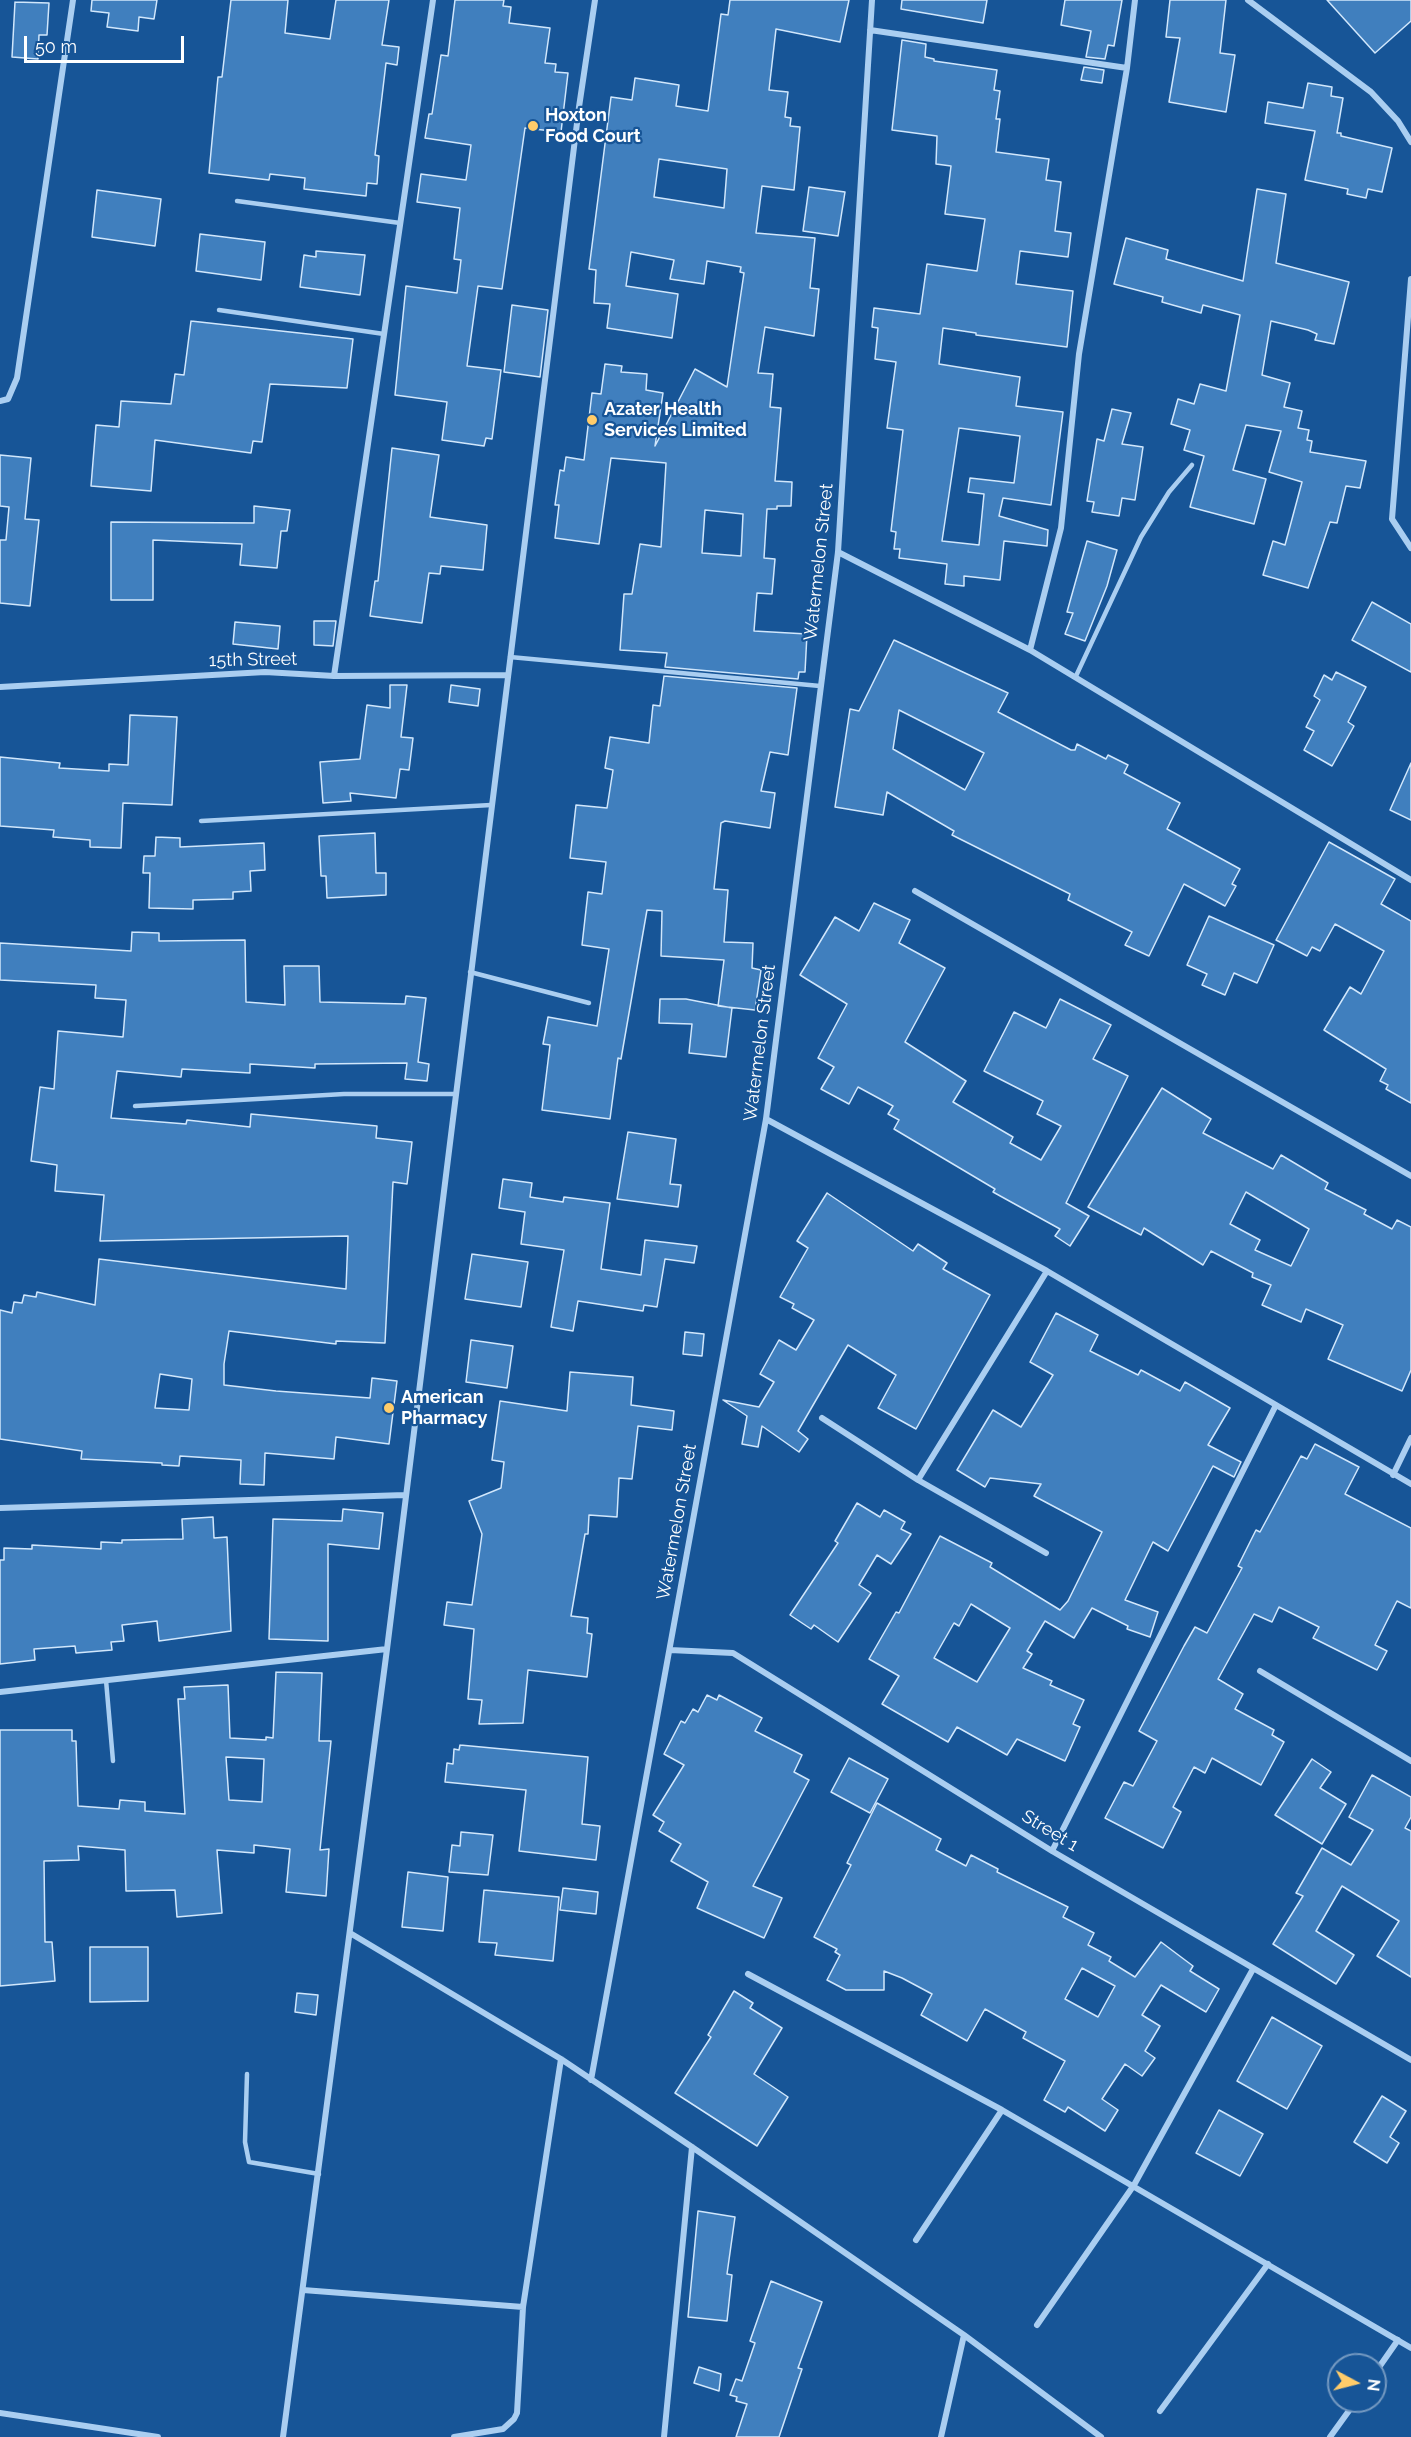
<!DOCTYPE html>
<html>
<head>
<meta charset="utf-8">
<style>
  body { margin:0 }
  #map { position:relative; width:1411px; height:2437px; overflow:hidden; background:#175597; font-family:Raleway,sans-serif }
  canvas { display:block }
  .north { position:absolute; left:1327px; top:2353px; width:60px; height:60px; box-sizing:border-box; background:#175597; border:2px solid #7499c1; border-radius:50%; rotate:97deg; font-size:16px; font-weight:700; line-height:24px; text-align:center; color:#fff }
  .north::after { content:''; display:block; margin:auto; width:21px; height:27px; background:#ffcc6a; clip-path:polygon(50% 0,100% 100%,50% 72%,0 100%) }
  .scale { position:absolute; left:24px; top:36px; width:160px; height:27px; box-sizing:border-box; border:3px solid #fff; border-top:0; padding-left:8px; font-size:18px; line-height:21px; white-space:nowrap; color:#fff; -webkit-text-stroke:4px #175597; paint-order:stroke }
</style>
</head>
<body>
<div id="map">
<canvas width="1411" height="2437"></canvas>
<div class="north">N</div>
<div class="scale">50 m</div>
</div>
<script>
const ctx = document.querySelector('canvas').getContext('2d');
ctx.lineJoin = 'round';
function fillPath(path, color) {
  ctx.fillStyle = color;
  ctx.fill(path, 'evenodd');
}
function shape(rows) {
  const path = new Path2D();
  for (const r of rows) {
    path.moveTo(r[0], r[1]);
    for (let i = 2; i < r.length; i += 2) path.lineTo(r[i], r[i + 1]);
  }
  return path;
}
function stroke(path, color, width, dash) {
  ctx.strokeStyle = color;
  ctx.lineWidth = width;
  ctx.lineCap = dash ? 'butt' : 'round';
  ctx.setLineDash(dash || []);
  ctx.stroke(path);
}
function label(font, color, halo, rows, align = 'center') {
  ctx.font = font + ' Raleway,sans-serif';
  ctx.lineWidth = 4.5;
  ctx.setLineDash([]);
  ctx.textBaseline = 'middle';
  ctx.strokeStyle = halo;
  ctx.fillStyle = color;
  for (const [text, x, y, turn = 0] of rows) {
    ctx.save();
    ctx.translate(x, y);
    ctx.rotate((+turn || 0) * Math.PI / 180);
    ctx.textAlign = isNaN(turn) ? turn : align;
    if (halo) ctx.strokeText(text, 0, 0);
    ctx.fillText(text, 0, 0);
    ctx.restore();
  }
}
const building = shape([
  [92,0,157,0,154,19,139,17,138,31,107,27,109,13,91,11,92,0],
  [231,0,288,0,285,33,330,39,336,0,389,0,382,45,399,47,397,65,386,63,375,155,379,156,377,184,367,183,366,196,304,189,305,178,270,174,269,180,209,173,218,77,222,77,231,0],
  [455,0,504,0,503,6,511,7,509,23,550,28,545,63,556,64,555,72,568,73,561,132,525,128,502,289,478,286,467,366,501,370,492,439,486,438,484,446,442,440,447,402,395,395,406,286,457,293,461,260,454,259,460,208,417,202,421,174,466,180,471,145,425,138,429,114,432,114,441,55,448,56,455,0],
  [730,0,849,0,840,42,776,29,769,90,788,92,785,117,791,118,790,126,800,127,794,190,762,186,756,233,815,238,810,288,819,289,814,336,765,327,758,373,773,374,770,407,781,408,775,481,792,482,791,506,777,506,777,509,767,509,764,558,775,559,772,594,757,593,754,631,807,634,805,672,799,672,798,679,665,667,667,653,620,650,624,594,632,594,640,544,661,547,666,463,611,458,599,544,555,538,559,505,555,505,560,470,564,471,566,457,584,460,592,393,601,394,605,364,622,366,621,372,647,374,646,390,663,393,655,446,695,369,727,387,744,273,740,272,741,267,707,261,704,284,670,279,674,260,631,252,626,286,678,294,672,338,607,328,610,304,594,303,596,270,589,269,611,97,632,100,635,78,679,85,676,106,708,111,721,14,728,15,730,0],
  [659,159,727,169,724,208,654,197,659,159],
  [705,510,743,514,741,556,702,553,705,510],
  [902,0,987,0,983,23,901,9,902,0],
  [1065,0,1122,0,1114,46,1108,45,1105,59,1086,57,1091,31,1061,25,1065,0],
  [1170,0,1226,0,1220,53,1235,55,1226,112,1169,102,1180,38,1166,37,1170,0],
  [1327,0,1411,0,1411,21,1375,53,1327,0],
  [15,2,49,3,47,35,39,35,38,59,12,57,15,2],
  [902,40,926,44,925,57,934,59,934,61,997,70,994,90,1000,91,996,119,1000,119,996,152,1049,159,1046,180,1061,182,1055,231,1071,233,1068,257,1020,251,1016,284,1073,291,1067,347,976,335,976,333,943,328,939,364,1020,377,1016,406,1063,412,1051,505,1003,498,999,516,1048,530,1047,546,1004,541,1000,580,964,576,964,586,945,584,947,564,899,558,900,549,894,549,896,532,891,531,903,430,887,428,896,362,875,359,878,328,872,327,874,308,920,314,927,264,977,271,985,219,945,214,951,166,936,164,937,136,892,130,902,40],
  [959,428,1020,436,1014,483,970,478,968,492,984,494,979,545,942,541,959,428],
  [1084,67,1104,70,1102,83,1081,80,1084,67],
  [1308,83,1332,87,1331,96,1343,98,1337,133,1341,133,1341,136,1392,148,1382,192,1368,189,1366,198,1347,194,1348,189,1305,180,1315,131,1265,123,1268,102,1303,108,1308,83],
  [809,187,845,192,838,236,803,231,809,187],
  [1257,189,1286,194,1276,263,1349,282,1334,344,1315,340,1317,334,1308,330,1271,321,1262,375,1290,383,1284,407,1302,411,1298,428,1309,430,1307,440,1312,441,1310,452,1366,461,1360,488,1346,486,1337,523,1330,522,1308,588,1263,575,1273,541,1285,545,1302,482,1269,472,1281,431,1246,425,1233,470,1266,479,1254,524,1190,507,1204,456,1184,450,1190,430,1171,424,1178,399,1194,404,1200,384,1226,391,1240,315,1203,305,1201,313,1162,302,1163,297,1114,284,1126,238,1168,250,1166,259,1243,281,1257,189],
  [97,190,161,199,155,246,92,237,97,190],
  [200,234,265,242,261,280,196,271,200,234],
  [316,251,365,255,360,295,300,287,304,255,316,257,316,251],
  [512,305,548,310,540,377,504,372,512,305],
  [191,321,353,339,347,388,270,384,262,442,253,441,251,453,155,440,151,491,91,486,96,425,119,427,121,401,171,404,175,374,184,375,191,321],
  [1112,409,1131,413,1122,444,1143,447,1135,500,1122,498,1119,516,1092,512,1094,502,1087,501,1097,439,1104,441,1112,409],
  [392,448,439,455,430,517,487,525,483,570,441,566,440,574,429,573,422,623,370,616,375,581,378,581,392,448],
  [0,455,31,458,25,519,39,520,30,606,0,603,0,540,6,540,9,507,0,506,0,455],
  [254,506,290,510,287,531,281,531,277,568,240,565,242,544,153,540,153,600,111,600,111,522,254,523,254,506],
  [1087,541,1117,550,1107,586,1085,641,1065,634,1073,613,1067,612,1087,541],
  [1372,602,1411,624,1411,672,1352,640,1372,602],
  [314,621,336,621,333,646,314,645,314,621],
  [235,622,280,626,278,649,233,644,235,622],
  [894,640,1008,693,998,712,1071,750,1075,750,1077,744,1106,759,1108,755,1128,765,1124,773,1180,803,1167,829,1240,869,1232,884,1236,886,1225,906,1184,884,1149,956,1125,945,1132,932,1068,900,1070,894,952,835,954,831,887,792,883,815,835,807,850,709,859,711,894,640],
  [899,710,984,753,965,790,893,749,899,710],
  [1336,672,1366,687,1348,722,1354,726,1332,766,1304,750,1314,731,1306,727,1320,700,1314,696,1324,675,1332,680,1336,672],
  [664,676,797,688,788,755,770,752,761,791,775,793,770,828,725,821,721,823,714,889,728,890,724,942,753,943,752,968,761,970,755,1010,718,1006,724,960,661,956,662,911,647,910,621,1059,618,1058,610,1119,542,1110,550,1045,543,1044,548,1017,597,1026,609,949,582,945,588,892,602,894,606,862,570,858,576,805,607,808,613,770,605,768,610,737,649,743,653,705,660,706,664,676],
  [390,685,407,685,401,737,413,738,409,770,400,769,396,798,350,793,351,801,323,803,320,762,360,759,367,705,390,708,390,685],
  [451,685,480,689,478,706,449,702,451,685],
  [130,715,177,717,172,805,123,803,121,848,90,847,90,840,53,837,54,830,0,826,0,757,60,763,59,768,109,771,109,764,128,765,130,715],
  [1411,763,1411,820,1390,810,1411,763],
  [375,833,376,873,386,873,386,895,327,898,326,876,321,876,319,836,375,833],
  [156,837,180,838,180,847,264,843,265,870,250,871,251,891,233,892,233,899,193,900,193,909,149,908,150,873,143,873,144,856,155,856,156,837],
  [1329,842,1395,879,1381,904,1411,921,1411,1103,1386,1089,1388,1085,1380,1081,1386,1069,1324,1030,1350,987,1361,994,1384,951,1335,924,1320,951,1312,947,1307,956,1276,940,1329,842],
  [874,903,910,920,899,943,945,968,905,1042,966,1081,953,1102,1013,1137,1010,1143,1041,1160,1061,1126,1037,1114,1043,1101,984,1071,1006,1028,1014,1012,1046,1028,1060,999,1111,1025,1093,1059,1128,1076,1066,1203,1089,1216,1070,1246,1055,1236,1060,1229,993,1192,995,1189,894,1129,899,1120,888,1114,893,1106,858,1087,849,1104,821,1089,834,1067,818,1058,847,1004,800,975,835,917,859,931,874,903],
  [1209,916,1274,945,1257,983,1234,973,1225,995,1202,985,1207,974,1187,965,1209,916],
  [132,932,159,933,159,941,245,940,246,1002,285,1005,284,966,319,966,320,1002,405,1004,406,996,426,998,418,1062,429,1064,427,1081,405,1079,407,1063,315,1064,315,1068,250,1064,250,1073,182,1069,181,1077,117,1071,111,1118,186,1124,187,1120,250,1127,251,1114,377,1126,376,1138,412,1142,407,1184,393,1182,385,1343,336,1341,336,1344,229,1331,224,1364,224,1385,276,1391,370,1398,372,1378,397,1381,389,1444,336,1437,334,1459,265,1453,264,1485,240,1484,241,1460,180,1456,179,1466,162,1465,162,1463,81,1459,82,1451,0,1439,0,1310,12,1313,14,1302,22,1303,24,1295,36,1297,37,1292,95,1305,99,1259,346,1289,348,1236,100,1241,104,1195,55,1191,57,1165,31,1161,40,1087,54,1089,58,1031,123,1037,126,1000,95,998,96,985,0,980,0,943,131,951,132,932],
  [160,1374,192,1379,189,1410,155,1408,160,1374],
  [660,999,686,999,732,1008,726,1057,689,1053,692,1024,659,1023,660,999],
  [1162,1088,1211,1119,1203,1133,1273,1169,1281,1155,1328,1183,1325,1189,1366,1210,1364,1214,1392,1229,1397,1220,1411,1227,1411,1370,1402,1391,1328,1359,1343,1325,1306,1309,1301,1322,1262,1305,1271,1285,1252,1277,1253,1273,1211,1251,1203,1265,1144,1228,1141,1235,1088,1207,1162,1088],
  [1246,1192,1309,1229,1291,1266,1255,1250,1260,1240,1230,1224,1246,1192],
  [628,1132,676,1139,670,1184,681,1185,678,1207,617,1199,628,1132],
  [503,1179,532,1183,530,1197,563,1202,564,1197,610,1203,601,1269,641,1275,645,1240,697,1246,694,1263,665,1259,657,1307,644,1305,643,1311,578,1301,573,1331,551,1327,564,1250,521,1244,525,1212,499,1208,503,1179],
  [827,1193,913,1251,918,1244,947,1263,943,1269,990,1295,916,1429,878,1408,896,1375,848,1345,798,1431,808,1439,799,1452,762,1426,758,1447,742,1444,747,1416,723,1400,759,1407,774,1382,760,1374,779,1340,796,1350,814,1320,792,1308,794,1304,780,1297,808,1248,797,1241,827,1193],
  [472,1254,528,1262,521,1307,465,1299,472,1254],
  [1056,1313,1098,1335,1090,1351,1138,1375,1141,1370,1180,1391,1185,1382,1230,1408,1208,1445,1241,1462,1234,1477,1213,1466,1168,1551,1153,1542,1125,1600,1158,1612,1150,1637,1127,1629,1128,1626,1092,1608,1074,1638,1045,1621,1027,1651,1032,1654,1023,1668,1052,1681,1050,1685,1084,1700,1073,1724,1080,1727,1065,1761,1017,1739,1007,1755,957,1727,948,1742,882,1704,899,1676,869,1659,896,1612,899,1613,940,1536,992,1563,990,1567,1060,1610,1068,1601,1102,1532,1034,1496,1041,1484,990,1478,985,1487,957,1470,993,1410,1021,1427,1053,1375,1030,1362,1056,1313],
  [971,1604,1010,1628,977,1682,934,1658,954,1623,959,1626,971,1604],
  [685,1332,704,1334,702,1356,683,1354,685,1332],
  [471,1340,513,1346,507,1388,466,1382,471,1340],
  [570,1372,633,1377,631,1405,674,1411,672,1430,638,1426,632,1479,619,1478,617,1517,589,1515,588,1534,585,1534,571,1616,588,1618,587,1633,592,1634,587,1677,528,1670,523,1723,479,1724,482,1700,468,1699,474,1629,444,1625,447,1602,472,1605,482,1534,469,1501,501,1488,504,1462,492,1460,500,1401,567,1411,570,1372],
  [1315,1444,1359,1467,1345,1494,1411,1528,1411,1608,1397,1601,1375,1645,1387,1651,1377,1670,1313,1638,1319,1627,1279,1607,1272,1622,1254,1614,1218,1679,1243,1694,1235,1709,1274,1730,1272,1735,1284,1742,1261,1785,1212,1758,1205,1773,1194,1767,1173,1807,1181,1812,1163,1848,1105,1818,1124,1782,1133,1786,1157,1741,1139,1731,1184,1646,1195,1627,1207,1633,1242,1568,1238,1566,1256,1530,1260,1532,1301,1456,1307,1459,1315,1444],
  [857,1503,880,1517,884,1510,905,1522,901,1529,911,1534,891,1564,877,1555,859,1585,871,1593,838,1642,814,1625,811,1629,790,1615,838,1543,835,1541,857,1503],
  [343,1509,383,1513,379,1549,328,1544,328,1641,269,1639,273,1519,342,1521,343,1509],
  [213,1517,214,1538,227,1537,231,1631,159,1641,157,1621,122,1625,124,1641,111,1642,112,1650,76,1653,75,1646,34,1649,35,1660,0,1664,0,1560,4,1560,4,1548,32,1549,32,1545,101,1549,101,1542,122,1543,122,1540,183,1539,182,1519,213,1517],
  [276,1672,322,1673,319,1741,331,1741,320,1850,329,1849,326,1896,286,1892,290,1849,254,1845,254,1853,217,1850,222,1913,177,1917,175,1890,126,1891,125,1850,78,1846,79,1860,44,1861,45,1942,52,1942,55,1981,0,1986,0,1730,72,1730,72,1741,76,1741,78,1806,119,1809,120,1800,145,1802,145,1811,185,1814,178,1699,185,1699,184,1687,228,1685,230,1738,266,1740,266,1737,273,1738,276,1672],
  [226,1757,264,1759,262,1802,229,1800,226,1757],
  [707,1695,717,1700,719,1695,762,1718,755,1731,802,1755,794,1772,809,1780,753,1886,782,1898,764,1938,697,1908,708,1882,671,1861,681,1844,659,1831,664,1822,653,1815,684,1765,664,1754,681,1721,685,1723,693,1709,698,1712,707,1695],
  [460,1745,588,1757,582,1824,600,1826,596,1860,519,1851,526,1790,445,1782,447,1763,453,1764,454,1749,459,1750,460,1745],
  [849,1758,888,1779,870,1813,831,1792,849,1758],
  [1312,1759,1331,1772,1320,1788,1346,1804,1322,1844,1275,1815,1312,1759],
  [1372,1775,1411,1797,1411,1817,1405,1828,1411,1831,1411,1977,1377,1956,1399,1921,1342,1886,1316,1931,1354,1955,1336,1984,1273,1944,1303,1896,1296,1893,1322,1848,1351,1865,1373,1830,1349,1817,1372,1775],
  [877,1803,941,1839,936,1850,966,1866,971,1855,998,1869,997,1872,1068,1907,1063,1917,1094,1933,1088,1945,1111,1957,1109,1961,1135,1977,1161,1942,1193,1966,1190,1971,1219,1989,1206,2012,1161,1985,1142,2015,1160,2026,1145,2051,1155,2058,1142,2076,1125,2064,1102,2099,1118,2110,1105,2131,1068,2107,1065,2112,1044,2100,1065,2061,1023,2038,1026,2032,985,2009,967,2041,921,2015,932,1994,902,1978,884,1971,884,1990,846,1990,827,1980,840,1955,835,1952,837,1949,814,1937,851,1865,847,1863,877,1803],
  [1082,1968,1115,1986,1098,2017,1065,1999,1082,1968],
  [461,1832,493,1835,488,1875,449,1872,452,1845,460,1846,461,1832],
  [408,1872,448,1877,443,1931,402,1927,408,1872],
  [563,1888,598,1892,596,1914,560,1910,563,1888],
  [484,1890,559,1897,553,1961,495,1955,497,1943,479,1942,484,1890],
  [90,1947,148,1947,148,2001,90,2002,90,1947],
  [734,1991,753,2003,750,2008,782,2028,754,2074,788,2097,757,2146,675,2093,711,2037,708,2035,734,1991],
  [297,1993,318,1995,316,2015,295,2012,297,1993],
  [1272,2017,1322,2046,1287,2109,1237,2081,1272,2017],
  [1382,2096,1406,2111,1390,2137,1399,2143,1387,2163,1354,2142,1382,2096],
  [1219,2110,1263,2134,1240,2176,1196,2153,1219,2110],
  [698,2211,735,2217,727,2274,732,2275,727,2321,688,2317,698,2211],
  [771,2281,822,2302,798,2368,802,2369,779,2437,736,2437,747,2404,736,2401,737,2397,730,2395,736,2379,742,2381,755,2343,750,2341,771,2281],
  [699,2367,721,2374,719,2391,694,2383,699,2367]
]);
const service = shape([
  [237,201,400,223],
  [219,310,384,334],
  [510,657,820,686],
  [1076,676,1141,537,1169,492,1192,465],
  [201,821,491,805],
  [470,972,589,1003],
  [135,1106,344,1094,455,1094],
  [106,1680,113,1761],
  [247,2074,245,2142,249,2162,319,2174]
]);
const minor = shape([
  [1248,0,1371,92,1398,121,1411,142],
  [870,30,1127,68],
  [1411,279,1392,519,1411,548],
  [0,401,8,399,17,378,73,0],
  [838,552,1030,650,1411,880],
  [1030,650,1061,528,1079,354,1127,68,1135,0],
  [334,676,433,0],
  [0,687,265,672,334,676,508,675],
  [915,891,1411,1176],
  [766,1119,1047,1271,1411,1484],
  [822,1418,918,1480,1046,1553],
  [1393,1475,1411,1438],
  [918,1480,1047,1271],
  [0,1508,405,1495],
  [670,1650,733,1653,1052,1851,1411,2060],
  [1260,1671,1411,1761],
  [0,1692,387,1649],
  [1052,1851,1276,1405],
  [350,1933,561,2059,692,2147,964,2335,1101,2437],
  [748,1974,1002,2110,1411,2348],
  [591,2080,766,1119,838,552,872,0],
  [916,2240,1002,2110],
  [303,2290,523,2307,517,2413,514,2419,503,2429,454,2437],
  [523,2307,561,2059],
  [1037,2325,1134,2185,1253,1969],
  [1375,2373,1398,2340],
  [1160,2411,1268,2264],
  [0,2413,158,2437],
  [283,2437,387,1649,579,107,595,0],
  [664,2437,692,2147],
  [941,2437,964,2335],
  [1330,2437,1356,2401]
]);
const markers = [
  [533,126,6,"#ffcc6a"],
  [592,420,6,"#ffcc6a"],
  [389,1408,6,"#ffcc6a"]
];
const poiNames = [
  ["Hoxton",545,116],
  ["Food Court",545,137],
  ["Azater Health",604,410],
  ["Services Limited",604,431],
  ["American",401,1398],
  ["Pharmacy",401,1419]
];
const streetNames = [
  ["Watermelon Street",819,562,-84],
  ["15th Street",253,660,-1],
  ["Watermelon Street",760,1043,-83],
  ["Watermelon Street",677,1522,-80],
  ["Street 1",1050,1831,31]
];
fillPath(building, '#407fbe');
stroke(building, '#d1e7fc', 1.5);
stroke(service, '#aacef1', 4.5);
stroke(minor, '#aacef1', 6);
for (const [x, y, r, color] of markers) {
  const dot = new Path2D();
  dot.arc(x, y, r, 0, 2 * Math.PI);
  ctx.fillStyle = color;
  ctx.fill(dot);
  stroke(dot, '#175597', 2);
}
label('bold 18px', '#fff', '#175597', poiNames, 'left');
label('18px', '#fff', '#175597', streetNames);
</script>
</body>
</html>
